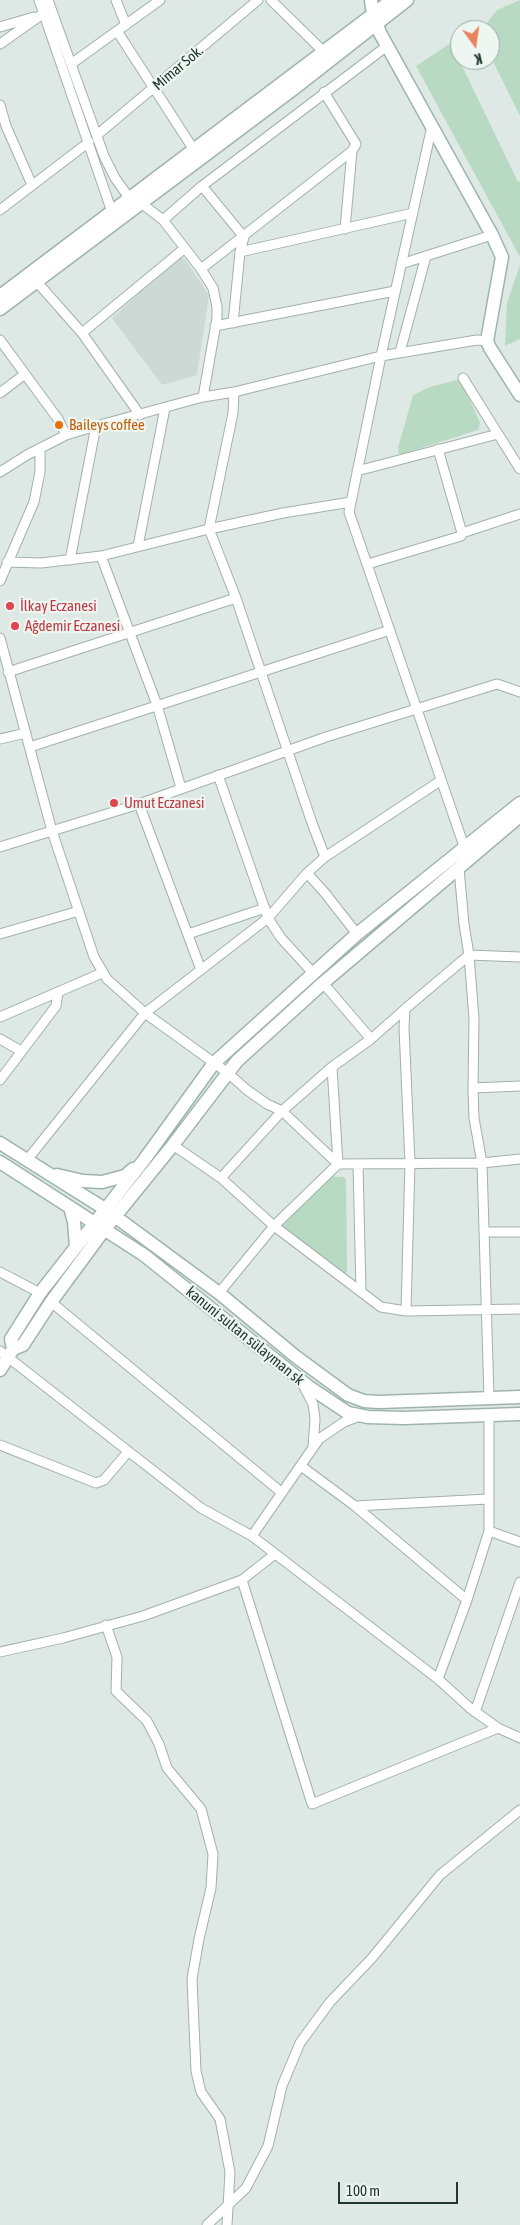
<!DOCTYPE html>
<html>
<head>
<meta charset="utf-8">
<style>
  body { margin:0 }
  #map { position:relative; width:520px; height:2225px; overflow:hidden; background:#dee9e5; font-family:"Asap Condensed",sans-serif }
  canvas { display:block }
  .north { position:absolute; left:450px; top:20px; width:50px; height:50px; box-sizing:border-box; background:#eef6f2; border:1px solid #9caaa5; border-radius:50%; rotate:166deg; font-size:14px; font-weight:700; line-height:20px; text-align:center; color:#213832 }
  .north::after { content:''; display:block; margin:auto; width:18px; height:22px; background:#e9835c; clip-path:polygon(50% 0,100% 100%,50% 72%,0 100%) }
  .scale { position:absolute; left:338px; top:2182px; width:120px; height:22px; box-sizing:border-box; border:2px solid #213832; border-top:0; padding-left:6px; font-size:15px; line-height:18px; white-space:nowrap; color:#213832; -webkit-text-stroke:4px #eef6f2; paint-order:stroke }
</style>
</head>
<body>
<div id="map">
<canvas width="520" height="2225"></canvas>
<div class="north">K</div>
<div class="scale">100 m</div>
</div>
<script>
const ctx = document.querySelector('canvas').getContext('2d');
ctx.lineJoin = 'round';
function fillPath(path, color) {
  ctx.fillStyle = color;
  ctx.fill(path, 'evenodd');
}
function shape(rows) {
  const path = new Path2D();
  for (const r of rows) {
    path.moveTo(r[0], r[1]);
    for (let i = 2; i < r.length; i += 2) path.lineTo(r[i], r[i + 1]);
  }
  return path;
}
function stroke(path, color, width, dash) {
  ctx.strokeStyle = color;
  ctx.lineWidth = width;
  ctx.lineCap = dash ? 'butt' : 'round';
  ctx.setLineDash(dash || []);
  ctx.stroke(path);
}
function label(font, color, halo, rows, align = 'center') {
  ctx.font = font + ' "Asap Condensed",sans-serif';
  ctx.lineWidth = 4.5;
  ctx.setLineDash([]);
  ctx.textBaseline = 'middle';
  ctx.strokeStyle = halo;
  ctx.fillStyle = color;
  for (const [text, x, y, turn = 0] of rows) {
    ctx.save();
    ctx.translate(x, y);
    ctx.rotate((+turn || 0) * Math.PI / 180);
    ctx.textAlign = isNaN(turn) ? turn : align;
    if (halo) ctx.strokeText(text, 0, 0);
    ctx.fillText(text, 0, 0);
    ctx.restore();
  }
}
const built = shape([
  [178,257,185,259,209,295,197,375,162,385,112,318]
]);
const green = shape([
  [520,0,520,116,490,55,490,30,483,28,497,10],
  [451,43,518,182,520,181,520,257,416,66],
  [520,265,520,339,505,346,507,303],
  [457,380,462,382,480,423,478,430,399,455,398,448,413,395,430,387],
  [325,1176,344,1177,346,1180,347,1270,344,1277,279,1228]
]);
const street = shape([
  [39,0,112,212],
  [48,0,104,156,115,178,130,199,141,203,163,220,201,269,213,288,217,307,217,318,203,397],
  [116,0,126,25],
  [271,0,324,52],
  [0,27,34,17],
  [117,31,194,150],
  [0,44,44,13],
  [71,64,160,0],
  [324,92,356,144,352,151,345,229],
  [0,105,6,126,32,185],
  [432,126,381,356,349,512,466,852],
  [97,135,258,0],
  [202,186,244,237,240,252,233,323],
  [0,210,89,142],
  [163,220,202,186,387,46],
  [240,252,413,213],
  [401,264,492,235],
  [201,269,352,151],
  [37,282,82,333,140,415],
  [215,326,395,291],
  [82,333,185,248],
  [0,340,58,419,66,435],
  [400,352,426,256],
  [463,378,520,469],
  [234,392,233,413,209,529,236,598,312,823,325,857],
  [0,393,25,374],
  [438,449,462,533],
  [357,471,498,434],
  [0,472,27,455,66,435,96,426,203,397,234,392,381,356,477,340,487,341],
  [138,546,165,408],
  [101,556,157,705,181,788],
  [70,560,96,426],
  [7,562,41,563,101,556,209,529,283,513,351,502],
  [368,564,461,536,462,533,520,514],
  [0,581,34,502,40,472,40,448],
  [0,638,52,831,94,957,107,979,145,1013,228,1073,247,1090,267,1104,282,1111,338,1164,482,1163,520,1159],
  [8,672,236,598],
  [0,739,26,733],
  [30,747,390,630],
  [218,775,268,918,281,938,314,974],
  [139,804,201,970],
  [0,847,139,804,326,737,497,684,520,692],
  [459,869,464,924,469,955,474,1019,473,1088,474,1118,482,1163,489,1398],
  [307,873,325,893,357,934],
  [0,934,79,911],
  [188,934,265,908],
  [323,983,371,1039],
  [0,1017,102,973],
  [0,1039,21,1051],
  [0,1080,56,1006,58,992],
  [473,1088,520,1086],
  [173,1145,221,1178,274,1226,381,1307,406,1311,520,1309],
  [27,1160,145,1013,268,918,307,873,325,857,440,781],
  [358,1164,361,1292],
  [221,1178,282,1111,332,1067],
  [485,1232,520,1232],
  [0,1272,40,1293],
  [219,1293,274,1226,338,1164,332,1067,371,1039,405,1009],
  [51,1302,281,1492],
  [406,1311,410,1163,404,1028,405,1009,469,955,520,957],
  [0,1351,201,1508,252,1536,438,1679,470,1708,498,1728,520,1738],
  [303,1385,313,1404,315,1419,313,1447],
  [0,1445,96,1483,104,1480,128,1452],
  [301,1466,355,1506],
  [489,1531,520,1542],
  [252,1536,319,1439,344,1422,360,1416],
  [275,1554,242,1580,312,1804,498,1728],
  [467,1600,355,1506,488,1499],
  [106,1625,117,1657,116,1691,147,1721,159,1744,167,1768,201,1809,213,1854,211,1888,199,1939,192,1979,196,2071,201,2092,220,2119,230,2172,227,2225],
  [0,1652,63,1638,143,1616,242,1580],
  [438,1679,467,1600,489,1531,489,1415],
  [475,1712,520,1582],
  [207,2225,246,2188,268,2146,282,2086,300,2043,330,2002,372,1958,440,1875,520,1810]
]);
const secondary = shape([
  [371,0,372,8,380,33,492,235,502,257,487,341,490,348,520,395],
  [0,296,392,0],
  [0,309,296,87,407,0],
  [0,1143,105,1209,219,1293,295,1356,348,1395,364,1401,379,1402,520,1397],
  [0,1162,144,1255,309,1387,348,1413,368,1417,404,1418,520,1414],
  [57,1175,83,1181,102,1182,125,1176,133,1169],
  [70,1207,74,1222,76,1246],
  [13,1349,11,1339,40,1293,144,1160,214,1063,357,934,520,803],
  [0,1370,13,1349,23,1345,51,1302,104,1230,173,1145,237,1061,323,983,520,816]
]);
const markers = [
  [59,425,5,"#e8710a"],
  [10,606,5,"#e0444e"],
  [15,626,5,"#e0444e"],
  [114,803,5,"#e0444e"]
];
const streetNames = [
  ["Mimar Sok.",178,68,-40],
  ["kanuni sultan sülayman sk",245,1336,39]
];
const foodNames = [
  ["Baileys coffee",69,425]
];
const healthNames = [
  ["İlkay Eczanesi",20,606],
  ["Ağdemir Eczanesi",25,626],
  ["Umut Eczanesi",124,803]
];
fillPath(built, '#cdd9d4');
fillPath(green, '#b8d9c2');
stroke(street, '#a2b0ac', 11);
stroke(secondary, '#9eb4ad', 15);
stroke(street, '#fff', 9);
stroke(secondary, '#fff', 12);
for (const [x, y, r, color] of markers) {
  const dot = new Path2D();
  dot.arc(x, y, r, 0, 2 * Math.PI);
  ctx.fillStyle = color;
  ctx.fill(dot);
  stroke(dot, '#eef6f2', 2);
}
label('15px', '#213832', '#eef6f2', streetNames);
label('15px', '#c56008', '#eef6f2', foodNames, 'left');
label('15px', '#be3a42', '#eef6f2', healthNames, 'left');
</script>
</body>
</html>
